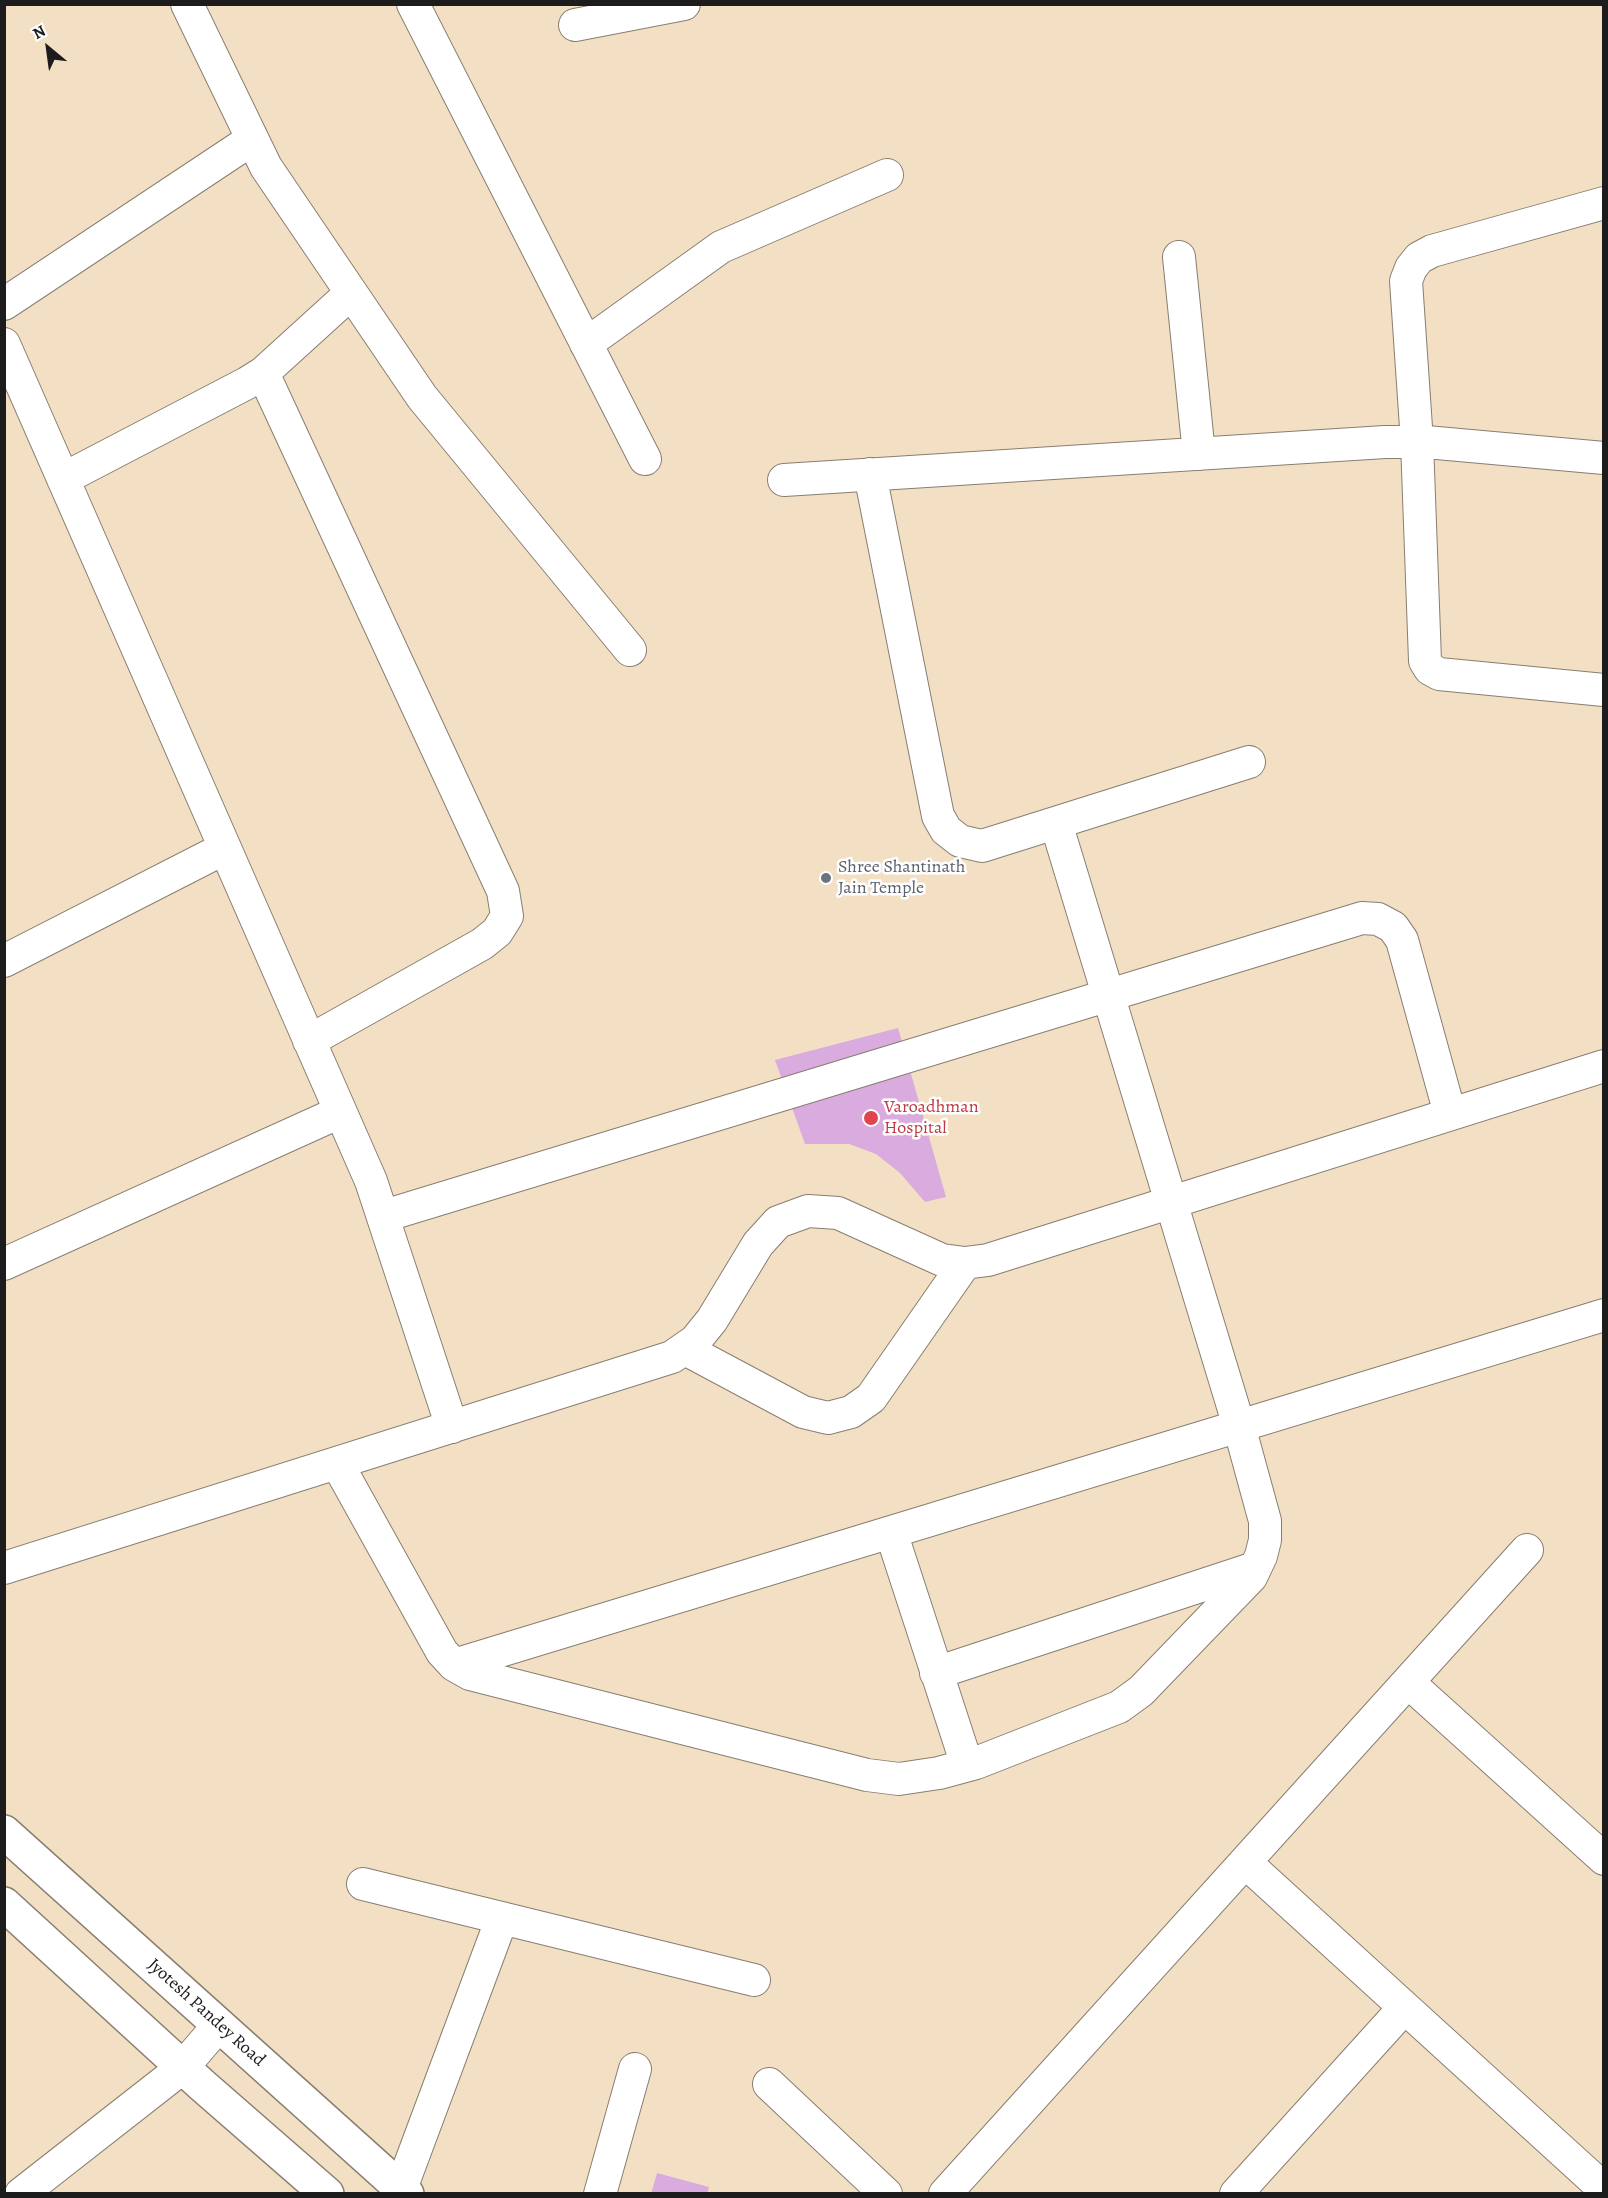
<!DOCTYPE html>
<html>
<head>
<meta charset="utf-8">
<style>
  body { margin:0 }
  #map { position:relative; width:1608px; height:2198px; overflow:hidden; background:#f3e0c4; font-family:Alegreya,serif }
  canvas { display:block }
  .frame { position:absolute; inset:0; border:6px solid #1c1c1c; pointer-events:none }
  .north { position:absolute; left:18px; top:18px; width:60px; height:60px; -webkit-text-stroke:4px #fff; paint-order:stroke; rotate:331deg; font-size:16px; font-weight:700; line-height:24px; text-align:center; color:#1c1c1c }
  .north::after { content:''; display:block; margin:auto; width:21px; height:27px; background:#1c1c1c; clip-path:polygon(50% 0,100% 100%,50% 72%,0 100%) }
</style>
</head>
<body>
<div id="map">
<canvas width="1608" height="2198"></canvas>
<div class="frame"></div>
<div class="north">N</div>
</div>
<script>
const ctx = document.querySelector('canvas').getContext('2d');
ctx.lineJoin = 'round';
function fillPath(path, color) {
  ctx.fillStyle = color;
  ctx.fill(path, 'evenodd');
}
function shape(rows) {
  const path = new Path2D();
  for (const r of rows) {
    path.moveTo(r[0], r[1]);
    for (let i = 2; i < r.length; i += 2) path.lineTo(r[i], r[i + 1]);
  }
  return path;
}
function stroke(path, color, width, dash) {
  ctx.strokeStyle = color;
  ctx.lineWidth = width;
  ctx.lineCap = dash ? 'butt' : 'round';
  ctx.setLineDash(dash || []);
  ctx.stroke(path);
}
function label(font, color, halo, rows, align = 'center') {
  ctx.font = font + ' Alegreya,serif';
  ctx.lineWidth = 5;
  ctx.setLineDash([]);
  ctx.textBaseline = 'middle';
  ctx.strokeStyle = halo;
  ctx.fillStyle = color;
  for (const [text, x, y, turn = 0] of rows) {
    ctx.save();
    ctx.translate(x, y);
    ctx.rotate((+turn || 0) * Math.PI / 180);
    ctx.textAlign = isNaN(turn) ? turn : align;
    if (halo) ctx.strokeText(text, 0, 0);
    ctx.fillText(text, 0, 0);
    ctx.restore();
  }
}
const building = shape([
  [898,1028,946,1197,925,1202,900,1173,876,1154,849,1144,805,1144,775,1060],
  [657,2173,709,2187,707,2194,651,2194]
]);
const minor = shape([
  [187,4,266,167,422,397,630,650],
  [413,4,645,459],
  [575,25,684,4],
  [1604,203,1432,251,1419,258,1411,268,1406,281,1417,442,1425,661,1430,669,1439,674,1604,690],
  [1179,257,1199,454],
  [4,304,251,140],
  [4,344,371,1181,452,1427],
  [586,344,721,247,887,175],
  [263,373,503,891,507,916,497,932,482,944,309,1041],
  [870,474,938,816,946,830,960,841,982,846,1249,762],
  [63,479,247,383,263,373,351,293],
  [784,480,1385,442,1426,442,1604,458],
  [4,961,225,848],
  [384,1216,1362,918,1378,919,1393,927,1402,940,1450,1114],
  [4,1264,340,1112],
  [685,1349,803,1412,828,1418,851,1412,871,1398,965,1263],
  [337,1463,442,1652,454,1665,470,1674,867,1775,899,1779,939,1773,976,1763,1119,1707,1141,1691,1251,1577,1261,1556,1265,1540,1265,1521,1239,1426,1056,823],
  [891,1532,967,1765],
  [4,1568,672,1357,695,1341,712,1320,758,1244,778,1222,808,1211,838,1213,942,1260,965,1263,988,1260,1604,1066],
  [454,1665,1604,1315],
  [936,1673,1255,1568],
  [1408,1682,1604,1859],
  [1245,1862,1604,2189],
  [363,1884,754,1980],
  [769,2084,886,2194],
  [21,2194,182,2068,219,2025],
  [399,2194,502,1918],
  [600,2194,635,2069],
  [945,2194,1527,1550],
  [1236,2194,1404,2008]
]);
const tertiary = shape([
  [4,1832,407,2194],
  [4,1904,202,2085,327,2194]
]);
const markers = [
  [826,878,6,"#6b7280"],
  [871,1118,8,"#e0444e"]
];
const worshipNames = [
  ["Shree Shantinath",838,868],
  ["Jain Temple",838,889]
];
const healthNames = [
  ["Varoadhman",884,1108],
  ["Hospital",884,1129]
];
const streetNames = [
  ["Jyotesh Pandey Road",206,2013,42]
];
fillPath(building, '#d9abde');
stroke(minor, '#887e70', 34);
stroke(tertiary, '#887e70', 36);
stroke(minor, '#fff', 32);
stroke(tertiary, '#fff', 33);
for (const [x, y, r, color] of markers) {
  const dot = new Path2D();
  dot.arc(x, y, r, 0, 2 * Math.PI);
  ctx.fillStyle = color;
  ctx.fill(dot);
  stroke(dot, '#fff', 2);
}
label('18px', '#5b616d', '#fff', worshipNames, 'left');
label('18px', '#be3a42', '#fff', healthNames, 'left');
label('18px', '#1c1c1c', '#fff', streetNames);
</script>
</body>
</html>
